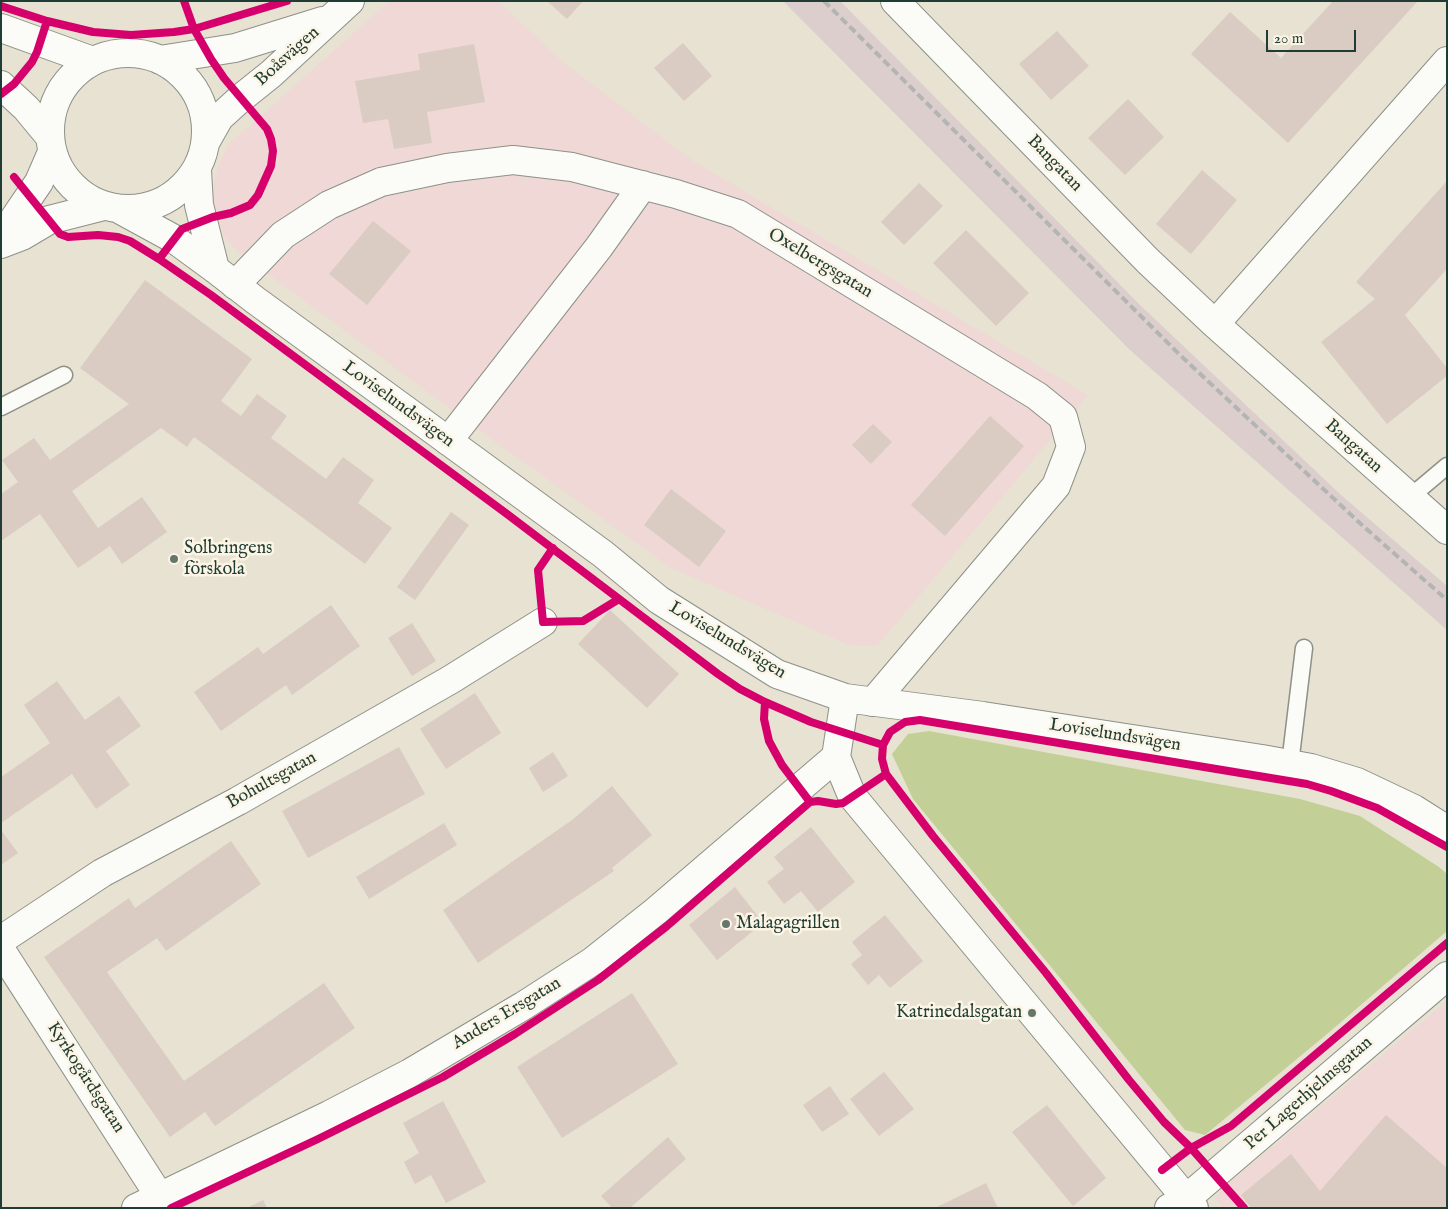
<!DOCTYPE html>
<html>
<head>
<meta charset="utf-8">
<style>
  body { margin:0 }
  #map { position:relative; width:1448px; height:1209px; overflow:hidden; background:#e7e2d2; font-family:"IM FELL English",serif }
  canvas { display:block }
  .frame { position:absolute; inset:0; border:2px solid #1f3d34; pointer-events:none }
  .scale { position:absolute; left:1266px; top:30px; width:90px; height:22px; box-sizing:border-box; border:2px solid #1f3d34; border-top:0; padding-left:6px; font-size:15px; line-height:18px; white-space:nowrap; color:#1f3d34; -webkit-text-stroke:4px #fcf5e5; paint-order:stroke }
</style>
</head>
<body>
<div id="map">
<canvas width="1448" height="1209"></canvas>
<div class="frame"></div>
<div class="scale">20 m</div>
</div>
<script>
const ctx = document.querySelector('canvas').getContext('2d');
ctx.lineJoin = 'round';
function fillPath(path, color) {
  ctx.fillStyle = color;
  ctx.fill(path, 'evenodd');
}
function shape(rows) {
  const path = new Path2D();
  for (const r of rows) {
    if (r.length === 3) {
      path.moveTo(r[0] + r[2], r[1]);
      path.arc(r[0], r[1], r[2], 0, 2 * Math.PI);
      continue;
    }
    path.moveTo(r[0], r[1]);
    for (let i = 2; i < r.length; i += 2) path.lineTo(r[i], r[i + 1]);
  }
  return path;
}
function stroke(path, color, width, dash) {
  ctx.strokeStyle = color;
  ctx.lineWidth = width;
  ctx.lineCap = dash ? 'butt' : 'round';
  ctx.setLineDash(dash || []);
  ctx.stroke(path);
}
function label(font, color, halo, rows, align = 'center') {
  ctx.font = font + ' "IM FELL English",serif';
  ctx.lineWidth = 5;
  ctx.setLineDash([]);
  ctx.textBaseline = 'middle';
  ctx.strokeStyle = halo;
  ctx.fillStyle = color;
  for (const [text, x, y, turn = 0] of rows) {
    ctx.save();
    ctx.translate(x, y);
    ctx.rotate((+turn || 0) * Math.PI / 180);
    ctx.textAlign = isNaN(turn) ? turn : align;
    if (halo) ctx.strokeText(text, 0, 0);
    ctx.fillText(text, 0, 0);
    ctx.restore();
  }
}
const built = shape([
  [390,1,498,1,564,63,693,161,1088,395,877,646,851,646,671,568,486,435,237,251,224,236,212,196,218,166,229,144],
  [1447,1001,1447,1208,1223,1208,1215,1198,1221,1190]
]);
const industrial = shape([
  [783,1,840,1,1141,306,1341,495,1447,586,1447,630,1130,350]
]);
const green = shape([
  [929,731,1300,799,1360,816,1439,867,1447,874,1447,931,1327,1034,1205,1135,1185,1130,913,799,892,754,908,734]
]);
const building = shape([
  [547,1,583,1,567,19],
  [1333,1,1418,1,1288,143,1191,54,1230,12,1281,58],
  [1057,31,1089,66,1051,100,1019,64],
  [683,43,712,76,684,101,654,68],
  [474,44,485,102,427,112,432,143,394,149,388,119,363,123,355,81,420,70,418,54],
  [1128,99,1164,137,1125,175,1088,138],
  [1202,170,1237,200,1191,254,1156,224],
  [1447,181,1447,269,1405,315,1447,368,1447,376,1387,424,1321,342,1375,299,1356,282],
  [919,183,943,206,904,245,881,222],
  [373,221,411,251,367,305,329,274],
  [966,230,1029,293,996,326,933,263],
  [145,280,252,359,221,401,241,416,257,394,287,416,271,438,326,479,343,457,374,480,358,503,392,528,365,564,194,437,187,447,161,428,72,491,98,528,142,497,167,532,122,564,110,546,78,568,40,514,1,541,1,494,18,482,2,460,34,438,50,460,129,404,80,368],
  [990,416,1024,446,945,536,911,505],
  [873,424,892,442,871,464,852,445],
  [671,489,726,531,699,567,644,525],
  [451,512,469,525,415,600,397,587],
  [331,605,360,646,292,695,286,685,221,731,194,692,258,647,263,654],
  [610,610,679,674,647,708,578,644],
  [412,623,436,661,412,676,388,638],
  [57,681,85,720,119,696,141,726,106,751,130,785,96,809,72,774,1,823,1,777,50,743,24,705],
  [475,693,501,733,446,769,420,729],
  [399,747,425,794,308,858,282,811],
  [553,752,568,776,543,792,529,768],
  [612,786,652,835,612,868,614,871,478,963,443,910,572,820],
  [444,823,457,845,369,899,356,877],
  [811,827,855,882,818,912,801,891,784,904,767,882,784,869,774,857],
  [1,830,18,853,1,865],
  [231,841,261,884,166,951,157,938,107,972,184,1081,324,983,355,1028,215,1126,205,1112,170,1137,44,957,129,898,135,908],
  [735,887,763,923,717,960,689,925],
  [885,915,923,961,890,988,879,975,868,985,851,964,862,955,852,942],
  [632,993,678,1064,562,1138,517,1067],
  [884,1072,914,1109,879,1136,850,1099],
  [830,1086,849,1114,822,1132,803,1105],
  [443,1101,486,1182,446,1203,431,1175,415,1184,404,1162,419,1153,403,1123],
  [1047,1105,1106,1178,1073,1206,1012,1132],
  [1386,1115,1447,1168,1447,1208,1251,1208,1241,1195,1291,1154,1320,1191],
  [668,1137,686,1159,630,1208,612,1208,601,1196],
  [986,1183,998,1208,935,1208],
  [263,1200,267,1208,247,1208]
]);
const service = shape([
  [1,407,64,375],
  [1409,498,1447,466],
  [1290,764,1304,648]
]);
const minor = shape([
  [895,1,1148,261,1215,324,1447,530],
  [1,238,39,182,52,152],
  [1,244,22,236,49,220,104,206],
  [235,285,283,235,329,205,381,182,447,168,513,160,572,167,676,194,738,214,1037,396,1063,417,1071,447,1056,486,873,702],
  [1215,324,1447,61],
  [448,441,599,247,643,185],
  [1,940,102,873,238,801,450,680,543,622],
  [1,950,167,1208],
  [136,1208,329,1115,410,1073,523,1006,593,961,656,911,836,757],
  [1169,1208,1186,1199,1447,976]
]);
const tertiary = shape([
  [1,28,93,61],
  [128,131,78],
  [160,60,235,48,322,21],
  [1,85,26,108,50,137],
  [206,141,219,118,241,98,271,74,350,1],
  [197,170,199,205,215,269],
  [119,209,174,239,215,269,255,300,603,554,659,600,777,674,845,698,983,716,1262,759,1311,768,1357,782,1414,809,1447,830],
  [845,698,836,757,852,796,1194,1208]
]);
const rail = shape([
  [824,1,1181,356,1363,526,1447,600]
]);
const cycleway = shape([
  [1,6,47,21,93,32,131,35,174,32,194,29,287,1],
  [1,94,14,84,32,62,37,52,47,21],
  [14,177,60,234,68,237,98,235,118,237,130,241,159,259,211,295,507,514,718,674,740,689,765,702,811,722,883,745],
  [159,259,182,229,213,217,231,213,250,205,258,195,271,166,273,151,271,139,267,129,224,78,211,59,194,29,184,1],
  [553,548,538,570,543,622,583,621,619,599],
  [765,702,764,719,769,741,782,765,810,802],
  [1162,1170,1191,1148,1231,1126,1447,943],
  [171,1208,318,1139,443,1077,515,1034,598,980,667,926,810,802,818,801,836,804,843,803,886,774],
  [1244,1208,1191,1148,1164,1122,1129,1080,1046,973,933,836,886,774,882,759,883,745,890,732,905,722,920,720,1307,784,1331,791,1377,808,1447,847]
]);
const markers = [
  [174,559,5,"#65776b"],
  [726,924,5,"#65776b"],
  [1032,1013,5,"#65776b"]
];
const streetNames = [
  ["Boåsvägen",288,57,-42],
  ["Bangatan",1054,164,46],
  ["Oxelbergsgatan",820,264,31],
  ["Loviselundsvägen",398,405,36],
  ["Bangatan",1353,447,42],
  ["Loviselundsvägen",727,641,31],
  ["Loviselundsvägen",1115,736,9],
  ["Bohultsgatan",272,781,-29],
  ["Anders Ersgatan",507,1014,-31],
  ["Kyrkogårdsgatan",85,1078,57],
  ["Per Lagerhjelmsgatan",1309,1094,-41]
];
const poiNames = [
  ["Solbringens",184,549],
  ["förskola",184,570],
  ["Malagagrillen",736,924],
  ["Katrinedalsgatan",1022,1013,"right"]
];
fillPath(built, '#efd8d5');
fillPath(industrial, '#dbcecd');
fillPath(green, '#c2d098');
fillPath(building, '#daccc3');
stroke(service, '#8e9187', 19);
stroke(minor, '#8e9187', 30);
stroke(tertiary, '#8e9187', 30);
stroke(service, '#fbfbf8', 16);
stroke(minor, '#fbfbf8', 28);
stroke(tertiary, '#fbfbf8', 28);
stroke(rail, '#b2b5b2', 4, [8, 4]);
stroke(cycleway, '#d6006c', 8);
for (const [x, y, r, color] of markers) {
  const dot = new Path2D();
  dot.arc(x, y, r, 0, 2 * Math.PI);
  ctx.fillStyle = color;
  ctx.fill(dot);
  stroke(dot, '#fcf5e5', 2);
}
label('18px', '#1f3d34', '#fcf5e5', streetNames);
label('18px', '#1f3d34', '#fcf5e5', poiNames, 'left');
</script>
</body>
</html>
